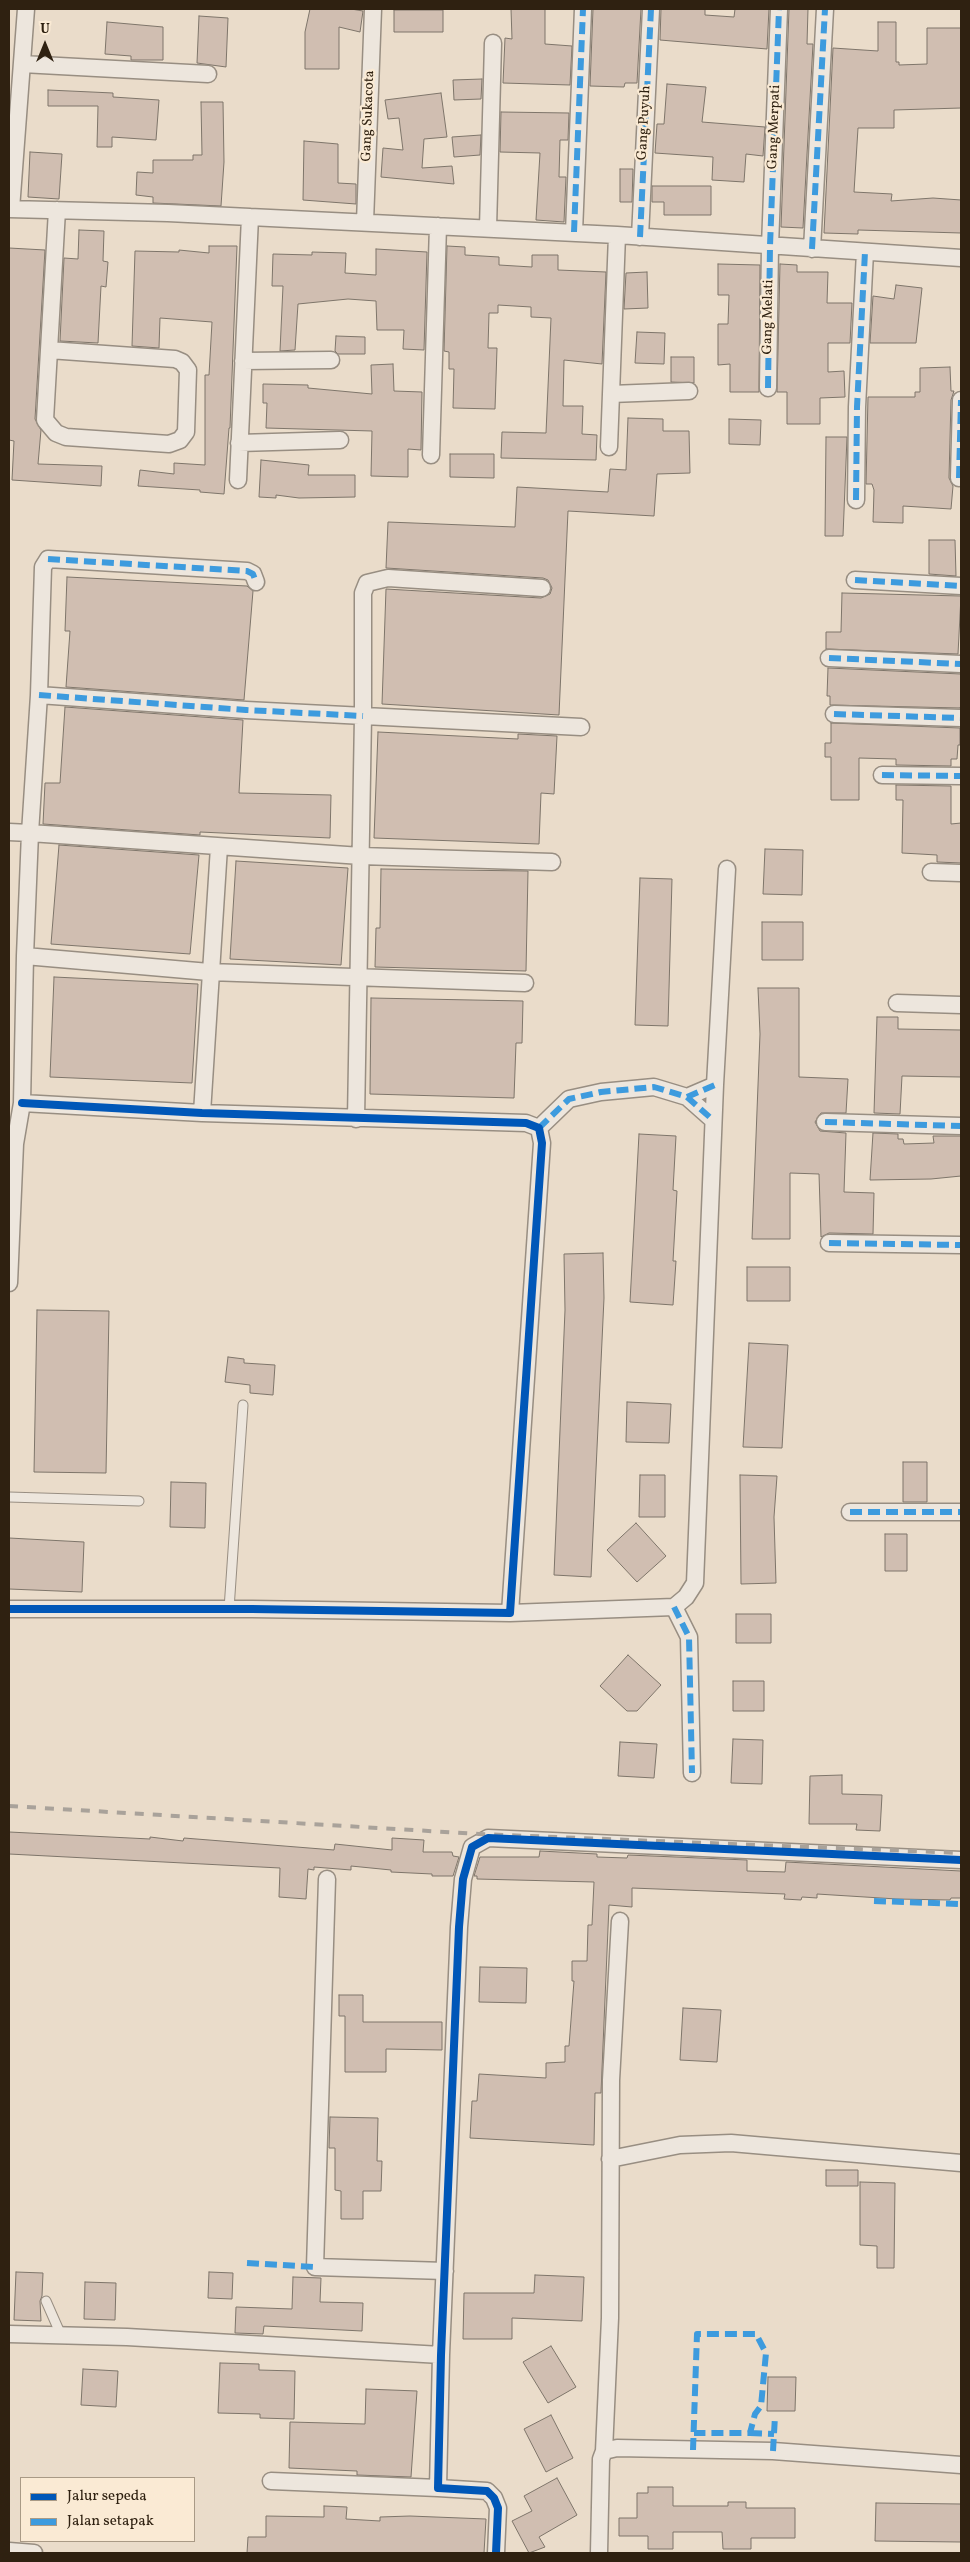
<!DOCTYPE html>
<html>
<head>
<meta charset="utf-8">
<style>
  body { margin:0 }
  #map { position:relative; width:970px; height:2562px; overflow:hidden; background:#eadcca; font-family:Vollkorn,serif }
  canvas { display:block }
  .frame { position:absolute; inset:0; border:10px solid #2f2111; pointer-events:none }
  .legend { position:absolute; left:20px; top:2477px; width:175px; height:65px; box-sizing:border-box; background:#faead4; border:1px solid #a99a86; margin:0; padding:6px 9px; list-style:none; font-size:15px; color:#2f2111 }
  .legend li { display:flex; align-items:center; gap:10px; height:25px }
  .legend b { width:25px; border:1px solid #a99a86 }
  .north { position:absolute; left:20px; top:20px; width:50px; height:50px; -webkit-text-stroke:4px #faead4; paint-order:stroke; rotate:0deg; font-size:14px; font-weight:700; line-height:20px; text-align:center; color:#2f2111 }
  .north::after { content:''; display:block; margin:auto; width:18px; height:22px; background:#2f2111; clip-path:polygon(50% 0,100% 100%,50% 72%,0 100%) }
</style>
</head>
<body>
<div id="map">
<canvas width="970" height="2562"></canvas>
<div class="frame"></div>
<ul class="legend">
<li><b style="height:6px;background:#0057b8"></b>Jalur sepeda</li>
<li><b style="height:6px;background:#3d9bde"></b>Jalan setapak</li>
</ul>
<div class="north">U</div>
</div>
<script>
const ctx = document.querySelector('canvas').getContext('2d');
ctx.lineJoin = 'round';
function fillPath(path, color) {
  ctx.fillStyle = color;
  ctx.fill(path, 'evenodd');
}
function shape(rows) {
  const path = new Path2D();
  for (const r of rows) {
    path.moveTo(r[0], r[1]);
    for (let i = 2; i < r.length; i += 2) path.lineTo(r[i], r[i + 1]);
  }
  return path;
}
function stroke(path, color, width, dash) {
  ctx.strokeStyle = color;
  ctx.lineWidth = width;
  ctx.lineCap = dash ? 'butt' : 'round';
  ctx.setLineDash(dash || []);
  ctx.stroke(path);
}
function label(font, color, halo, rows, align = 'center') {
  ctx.font = font + ' Vollkorn,serif';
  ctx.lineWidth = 4.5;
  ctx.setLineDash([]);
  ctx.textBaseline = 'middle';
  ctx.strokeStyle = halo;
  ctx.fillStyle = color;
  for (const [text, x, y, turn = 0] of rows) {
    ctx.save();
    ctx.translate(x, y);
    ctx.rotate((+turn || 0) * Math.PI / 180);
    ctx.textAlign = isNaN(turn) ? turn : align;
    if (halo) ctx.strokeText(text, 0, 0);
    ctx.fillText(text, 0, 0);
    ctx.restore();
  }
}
const building = shape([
  [310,9,351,9,363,11,360,32,339,27,339,69,305,69,305,32,310,9],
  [511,9,545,9,545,44,572,46,570,85,503,83,505,38,512,39,511,9],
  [593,9,641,9,637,83,625,83,624,87,590,86,593,9],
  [661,9,705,9,705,15,734,17,735,9,769,9,767,49,660,40,661,9],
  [789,9,808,9,807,44,813,44,803,228,781,227,789,9],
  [394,10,443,10,443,32,394,32,394,10],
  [199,16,228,18,226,67,197,63,199,16],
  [107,22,163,27,163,60,131,60,131,56,105,54,107,22],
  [878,22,896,22,896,62,899,62,899,65,927,64,927,28,961,28,961,108,894,110,894,128,858,128,854,192,892,194,891,201,933,198,961,200,961,233,858,230,858,234,824,233,833,48,878,51,878,22],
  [482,79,481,99,454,100,453,80,482,79],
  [667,84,706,87,702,122,765,127,763,156,746,154,744,182,712,180,713,157,655,153,657,124,664,124,667,84],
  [48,90,113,93,113,97,159,100,156,140,112,137,112,147,97,147,98,106,48,106,48,90],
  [441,93,447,137,424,139,422,168,452,166,454,184,381,177,383,148,403,150,399,118,388,119,385,100,441,93],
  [201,102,223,102,224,162,221,206,153,203,153,197,136,195,137,172,153,173,153,160,193,160,193,155,202,155,201,102],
  [501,112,569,113,568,140,560,140,559,177,566,177,564,222,536,220,540,153,500,152,501,112],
  [481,135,480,155,454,157,452,137,481,135],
  [304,141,338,144,338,183,356,184,356,204,303,200,304,141],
  [30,152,62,154,59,199,28,197,30,152],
  [620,169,633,169,632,202,620,202,620,169],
  [652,186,711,186,711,215,664,215,664,202,652,202,652,186],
  [79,230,104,231,103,261,108,262,106,287,101,286,98,343,60,341,64,258,78,259,79,230],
  [209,246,237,246,230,428,229,428,224,494,200,492,200,490,138,486,140,470,174,474,174,463,205,465,205,375,209,375,212,322,160,318,159,348,132,346,135,251,179,252,179,250,209,253,209,246],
  [447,246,465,247,465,255,499,257,499,265,532,267,532,255,558,255,558,270,606,272,602,364,564,360,563,406,583,406,582,434,597,435,596,460,501,458,502,432,546,433,551,318,531,317,531,307,498,305,498,313,489,313,488,348,497,348,495,409,453,408,454,369,449,369,449,352,444,351,447,246],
  [9,248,45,250,35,419,41,430,38,464,102,466,101,486,12,480,14,441,9,440,9,248],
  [376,249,427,252,424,350,403,349,404,330,377,330,376,301,348,299,298,304,295,350,280,351,283,286,272,286,273,254,312,255,312,252,346,253,345,273,376,275,376,249],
  [718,264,760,265,759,392,730,392,730,364,718,365,718,324,728,324,729,295,718,295,718,264],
  [780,264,797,265,797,272,828,272,827,303,852,303,850,343,828,343,828,372,844,371,845,397,820,398,820,424,787,424,787,392,777,392,780,264],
  [647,272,648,308,624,309,626,273,647,272],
  [896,285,922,288,916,343,870,343,873,296,894,299,896,285],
  [637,332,665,333,664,364,635,363,637,332],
  [336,336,365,337,365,354,338,354,335,351,336,336],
  [671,357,694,357,694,383,671,382,671,357],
  [393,364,394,391,422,392,421,450,408,449,408,477,371,476,372,431,266,428,267,403,263,403,263,384,308,385,308,388,372,394,371,365,393,364],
  [950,367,951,391,954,391,951,400,949,478,953,486,951,509,903,506,903,523,873,522,874,490,872,484,866,484,868,397,915,397,915,392,920,392,920,368,950,367],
  [628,418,663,419,663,431,689,431,690,473,657,474,654,516,568,511,559,715,382,704,386,589,541,598,550,594,552,588,548,580,543,578,386,568,388,522,515,527,517,487,608,492,610,469,626,470,628,418],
  [729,419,761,420,760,445,729,444,729,419],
  [826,437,847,437,843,536,825,536,826,437],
  [450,454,494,454,494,478,450,477,450,454],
  [261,460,309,465,308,475,355,475,355,497,299,498,276,495,276,498,259,497,261,460],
  [929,540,955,540,956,576,929,574,929,540],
  [67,577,247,586,253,591,244,700,66,687,70,631,65,631,67,577],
  [842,593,961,596,958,654,826,649,826,632,841,632,842,593],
  [828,668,961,674,961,705,960,708,830,705,830,696,827,696,828,668],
  [65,707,243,720,239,793,331,795,330,838,200,832,200,835,43,824,45,783,60,783,65,707],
  [831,723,960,728,960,745,958,745,957,759,951,759,951,766,896,765,896,759,859,758,859,800,831,800,831,757,825,757,825,743,831,743,831,723],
  [378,732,518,739,518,734,557,736,554,794,541,793,539,844,374,838,378,732],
  [896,785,951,786,951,824,961,823,961,863,937,862,937,855,902,853,903,800,896,800,896,785],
  [59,845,199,855,190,954,51,944,59,845],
  [765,849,803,850,802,895,763,894,765,849],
  [236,861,348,868,341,965,230,959,236,861],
  [381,869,528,871,526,971,375,967,376,928,380,928,381,869],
  [640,878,672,879,668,1026,635,1025,640,878],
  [762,922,803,922,803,960,762,960,762,922],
  [54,977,198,984,192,1083,50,1077,54,977],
  [758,988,799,988,799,1077,848,1079,846,1113,821,1113,815,1122,820,1131,846,1133,844,1192,874,1193,873,1234,829,1233,821,1237,819,1174,790,1173,790,1239,752,1239,760,1034,758,988],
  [371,998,523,1001,522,1043,516,1043,514,1098,370,1094,371,998],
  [877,1017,898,1017,898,1029,961,1030,961,1077,902,1076,900,1114,874,1113,877,1017],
  [873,1133,898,1134,898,1139,903,1139,904,1144,934,1143,933,1136,961,1136,961,1176,931,1179,870,1180,873,1133],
  [639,1134,676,1136,673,1190,677,1191,673,1261,676,1261,673,1305,630,1302,639,1134],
  [603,1253,604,1298,591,1577,554,1575,565,1310,564,1254,603,1253],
  [747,1267,790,1267,790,1301,747,1301,747,1267],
  [37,1310,109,1311,106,1473,34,1472,37,1310],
  [749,1343,788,1345,782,1448,743,1447,749,1343],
  [228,1357,244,1359,244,1363,275,1365,273,1395,250,1393,250,1385,225,1382,228,1357],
  [627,1402,671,1404,669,1443,626,1442,627,1402],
  [903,1462,927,1462,927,1502,903,1502,903,1462],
  [640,1475,665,1475,665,1517,639,1517,640,1475],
  [740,1475,777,1476,774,1517,776,1583,741,1584,740,1475],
  [171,1482,206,1483,205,1528,170,1527,171,1482],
  [636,1523,666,1556,637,1582,607,1550,636,1523],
  [885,1534,907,1534,907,1571,885,1571,885,1534],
  [9,1538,84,1542,82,1592,9,1589,9,1538],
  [736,1614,771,1614,771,1643,736,1643,736,1614],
  [628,1655,661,1685,637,1711,627,1711,600,1686,628,1655],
  [733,1681,764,1681,764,1711,733,1711,733,1681],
  [733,1739,763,1740,762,1784,731,1783,733,1739],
  [620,1742,657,1744,654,1778,618,1776,620,1742],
  [842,1775,842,1794,882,1795,880,1831,856,1830,857,1824,809,1824,810,1776,842,1775],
  [9,1832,150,1839,150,1837,183,1841,184,1838,334,1850,335,1844,392,1850,392,1838,424,1840,423,1852,452,1852,453,1856,459,1857,453,1876,432,1876,432,1874,391,1872,391,1870,351,1866,351,1870,314,1867,314,1870,308,1869,306,1899,279,1897,280,1868,9,1854,9,1832],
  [540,1851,597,1854,597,1857,627,1858,628,1855,747,1860,747,1871,785,1872,786,1862,961,1871,961,1898,951,1898,950,1900,897,1899,817,1894,817,1898,802,1897,801,1900,784,1899,785,1894,632,1888,632,1907,609,1905,601,2093,595,2093,594,2145,470,2138,472,2101,477,2101,479,2074,546,2078,546,2063,565,2062,565,2046,569,2046,574,1981,572,1981,572,1961,587,1961,588,1925,592,1925,594,1882,477,1879,477,1876,474,1876,480,1857,539,1857,540,1851],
  [480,1967,527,1968,526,2003,479,2002,480,1967],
  [339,1995,363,1995,363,2022,442,2022,442,2050,386,2049,386,2072,345,2072,345,2016,339,2016,339,1995],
  [683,2008,721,2010,717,2062,680,2060,683,2008],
  [330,2117,378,2118,377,2161,382,2161,381,2191,363,2191,363,2219,341,2219,341,2191,335,2190,335,2148,329,2148,330,2117],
  [826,2170,858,2170,858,2186,826,2186,826,2170],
  [860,2182,895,2183,894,2268,877,2268,877,2246,860,2245,860,2182],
  [16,2272,43,2273,42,2296,40,2301,41,2321,14,2320,16,2272],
  [209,2272,233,2273,232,2299,208,2298,209,2272],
  [535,2275,584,2277,582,2321,512,2318,512,2339,463,2339,464,2293,534,2293,535,2275],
  [293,2277,321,2278,320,2302,363,2303,362,2331,264,2326,263,2334,235,2333,236,2307,292,2309,293,2277],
  [85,2282,116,2283,115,2320,84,2319,85,2282],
  [551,2346,576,2387,548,2403,523,2362,551,2346],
  [220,2363,259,2364,259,2370,295,2371,294,2419,260,2418,260,2414,218,2413,220,2363],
  [83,2369,118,2371,116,2407,81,2405,83,2369],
  [768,2377,796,2377,795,2411,767,2411,768,2377],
  [366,2389,417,2391,411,2477,357,2475,357,2471,289,2468,290,2422,365,2424,366,2389],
  [551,2415,573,2458,546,2472,524,2429,551,2415],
  [557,2478,577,2515,539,2537,545,2547,529,2553,512,2521,532,2511,524,2496,557,2478],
  [648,2487,673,2487,673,2506,728,2506,728,2502,746,2502,746,2508,795,2508,795,2538,751,2538,751,2549,723,2549,722,2532,673,2532,673,2549,648,2549,648,2536,619,2536,619,2518,637,2518,637,2493,648,2493,648,2487],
  [876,2503,961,2504,961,2542,875,2541,876,2503],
  [324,2506,347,2507,346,2519,380,2521,380,2517,410,2516,486,2519,484,2553,247,2553,248,2537,266,2537,266,2516,324,2517,324,2506]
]);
const lane = shape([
  [9,1497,139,1501],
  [229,1609,243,1405],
  [46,2301,61,2335]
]);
const street = shape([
  [22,64,208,74],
  [9,209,168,213,617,235,961,258],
  [11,209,26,9],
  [365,222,373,9],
  [488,228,493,43],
  [574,232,583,9],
  [640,237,651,9],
  [812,249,825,9],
  [49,350,175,359,182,362,188,370,186,432,180,440,169,444,66,437,56,433,45,420,57,210],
  [243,361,331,360],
  [768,388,770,246,779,9],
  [611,394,689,391],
  [239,443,340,440],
  [609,447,617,235],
  [431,455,438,226],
  [959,478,961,400],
  [238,480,250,217],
  [856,500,857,407,865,252],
  [855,580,961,586],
  [829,658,961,664],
  [39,695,246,710,581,727],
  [834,714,961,718],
  [882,775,961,776],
  [9,832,30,833,39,695,43,567,48,559,247,571,253,574,256,582],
  [931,872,961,873],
  [25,956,209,972,525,983],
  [897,1003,961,1005],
  [687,1097,713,1120],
  [202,1113,219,847],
  [356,1119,363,716,363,593,367,583,388,578,542,588],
  [825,1122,961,1126],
  [539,1128,569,1099,601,1092,654,1087,687,1097,715,1085],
  [829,1243,961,1245],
  [9,1283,15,1144,22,1103,25,956,30,833,361,856,552,862],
  [850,1512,961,1512],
  [674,1607,689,1637,692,1773],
  [9,1609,252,1609,510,1613,542,1143,539,1128,526,1123,202,1113,22,1103],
  [510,1613,674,1607,686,1597,695,1583,715,1085,727,869],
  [327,1879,315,2267,445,2271],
  [610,2159,680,2145,731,2143,961,2163],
  [9,2334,127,2337,441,2355],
  [604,2451,617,2448,773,2451,961,2465],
  [271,2481,438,2488],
  [9,2551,34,2553],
  [496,2553,498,2508,494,2498,487,2491,438,2488,441,2355,459,1927,463,1879,472,1847,488,1838,961,1860],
  [599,2553,601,2459,604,2451,610,2318,611,2080,620,1921]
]);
const rail = shape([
  [9,1806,479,1834,961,1853]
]);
const quiet = shape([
  [574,232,583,9],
  [640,237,651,9],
  [812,249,825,9],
  [768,388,770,246,779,9],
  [959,478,961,400],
  [856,500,857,407,865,252],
  [48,559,247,571,253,574,256,582],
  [855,580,961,586],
  [829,658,961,664],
  [39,695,246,710,363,716],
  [834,714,961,718],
  [882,775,961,776],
  [687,1097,713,1120],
  [825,1122,961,1126],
  [539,1128,569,1099,601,1092,654,1087,687,1097,715,1085],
  [829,1243,961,1245],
  [850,1512,961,1512],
  [674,1607,689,1637,692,1773],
  [874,1901,961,1904],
  [247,2263,315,2267],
  [750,2433,774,2434],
  [693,2450,697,2334,756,2334,766,2353,761,2406,755,2414,750,2433,694,2433],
  [773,2451,775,2416]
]);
const cycleway = shape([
  [9,1609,252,1609,510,1613,542,1143,539,1128,526,1123,202,1113,22,1103],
  [496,2553,498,2508,494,2498,487,2491,438,2488,441,2355,459,1927,463,1879,472,1847,488,1838,961,1860]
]);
const streetNames = [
  ["Gang Sukacota",369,116,-88],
  ["Gang Puyuh",645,123,-87],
  ["Gang Merpati",775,127,-88],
  ["Gang Melati",769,317,-89]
];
fillPath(building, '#d0beb1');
stroke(building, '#7e756a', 1);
stroke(lane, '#988e82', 11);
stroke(street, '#988e82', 19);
stroke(lane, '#ede6dd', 9);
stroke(street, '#ede6dd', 16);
stroke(rail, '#a9a29a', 4, [9, 9]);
stroke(quiet, '#3d9bde', 6, [12, 6]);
stroke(cycleway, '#0057b8', 8);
label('14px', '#2f2111', '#faead4', streetNames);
</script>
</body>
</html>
